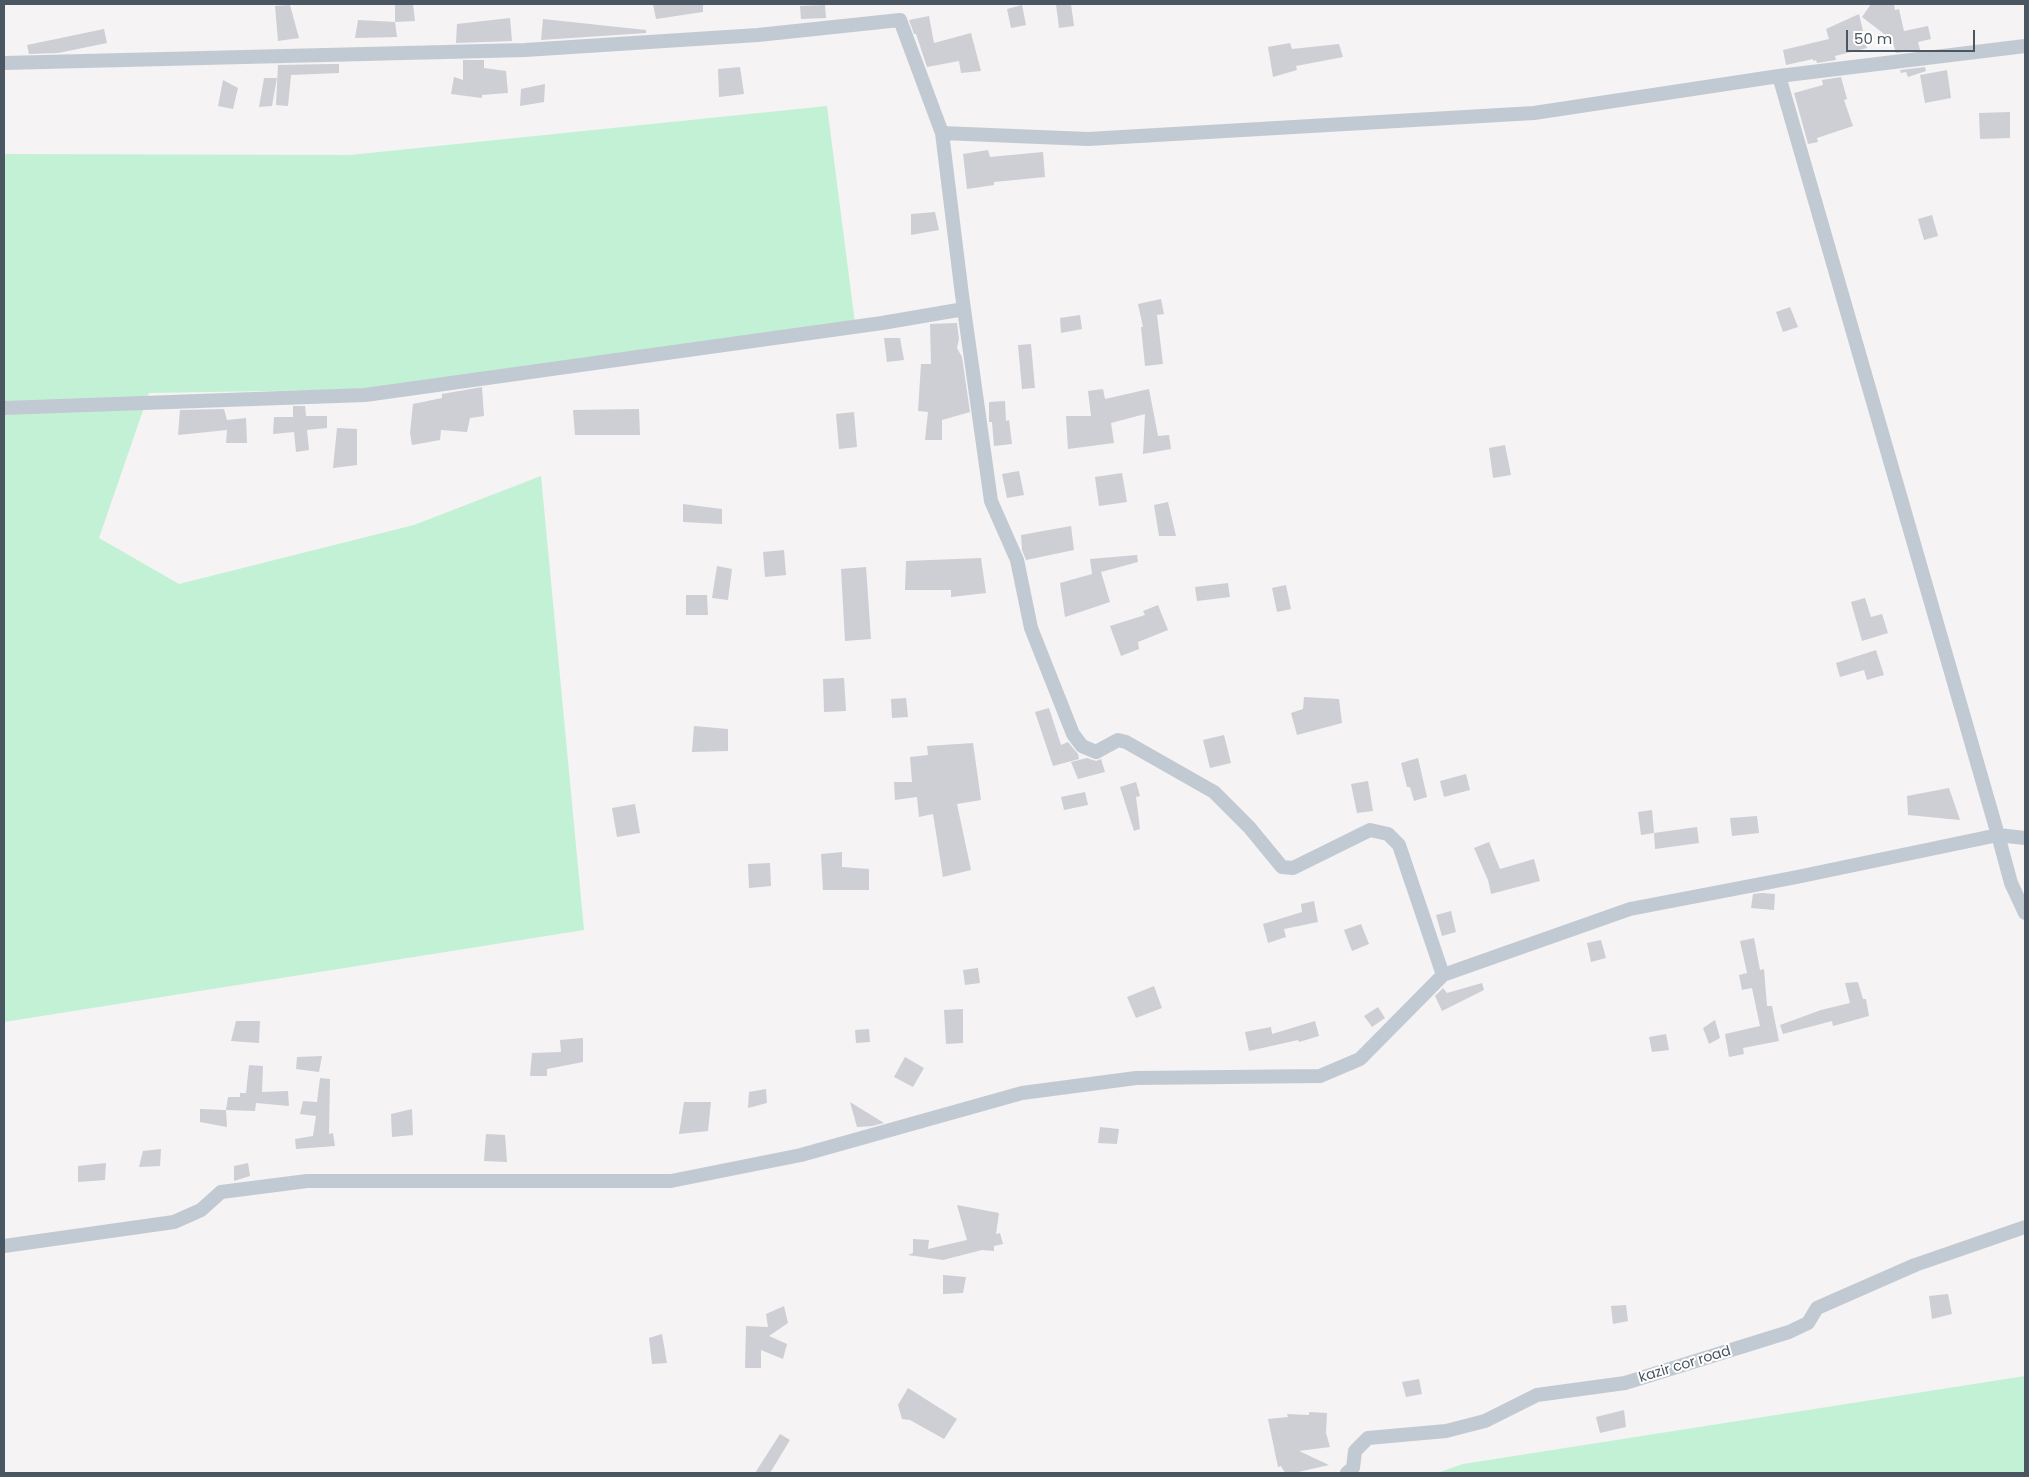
<!DOCTYPE html>
<html>
<head>
<meta charset="utf-8">
<style>
  body { margin:0 }
  #map { position:relative; width:2029px; height:1477px; overflow:hidden; background:#f5f3f3; font-family:Poppins,sans-serif }
  canvas { display:block }
  .frame { position:absolute; inset:0; border:5px solid #4a5661; pointer-events:none }
  .scale { position:absolute; left:1846px; top:30px; width:129px; height:22px; box-sizing:border-box; border:2px solid #4a5661; border-top:0; padding-left:6px; font-size:15px; line-height:18px; white-space:nowrap; color:#4a5661; -webkit-text-stroke:4px #fff; paint-order:stroke }
</style>
</head>
<body>
<div id="map">
<canvas width="2029" height="1477"></canvas>
<div class="frame"></div>
<div class="scale">50 m</div>
</div>
<script>
const ctx = document.querySelector('canvas').getContext('2d');
ctx.lineJoin = 'round';
function fillPath(path, color) {
  ctx.fillStyle = color;
  ctx.fill(path, 'evenodd');
}
function shape(rows) {
  const path = new Path2D();
  for (const r of rows) {
    path.moveTo(r[0], r[1]);
    for (let i = 2; i < r.length; i += 2) path.lineTo(r[i], r[i + 1]);
  }
  return path;
}
function stroke(path, color, width, dash) {
  ctx.strokeStyle = color;
  ctx.lineWidth = width;
  ctx.lineCap = dash ? 'butt' : 'round';
  ctx.setLineDash(dash || []);
  ctx.stroke(path);
}
function label(font, color, halo, rows, align = 'center') {
  ctx.font = font + ' Poppins,sans-serif';
  ctx.lineWidth = 4;
  ctx.setLineDash([]);
  ctx.textBaseline = 'middle';
  ctx.strokeStyle = halo;
  ctx.fillStyle = color;
  for (const [text, x, y, turn = 0] of rows) {
    ctx.save();
    ctx.translate(x, y);
    ctx.rotate((+turn || 0) * Math.PI / 180);
    ctx.textAlign = isNaN(turn) ? turn : align;
    if (halo) ctx.strokeText(text, 0, 0);
    ctx.fillText(text, 0, 0);
    ctx.restore();
  }
}
const green = shape([
  [827,106,855,323,385,389,149,393,99,538,179,584,414,525,541,476,584,930,4,1022,4,154,350,155],
  [2025,1376,2025,1473,1437,1473,1463,1464]
]);
const building = shape([
  [395,4,413,4,415,21,395,22],
  [653,4,703,4,703,12,656,19],
  [1056,4,1071,4,1074,26,1059,28],
  [1871,4,1894,4,1895,10,1899,9,1904,31,1928,26,1931,39,1918,42,1920,50,1896,53,1892,40,1862,17],
  [290,5,299,38,278,41,275,6],
  [825,5,826,18,801,19,800,6],
  [1022,5,1026,25,1011,28,1007,9],
  [1859,14,1867,48,1835,56,1836,60,1817,63,1816,60,1813,61,1813,59,1786,65,1783,50,1829,39,1826,29],
  [929,16,934,43,971,33,981,71,961,73,959,61,927,67,916,34,914,34,909,20],
  [510,18,512,41,456,43,457,24],
  [543,19,646,30,646,33,541,40],
  [358,20,395,22,397,37,355,38],
  [104,29,107,43,58,53,29,54,27,45],
  [1290,43,1292,49,1339,44,1343,57,1296,66,1297,70,1273,77,1268,47],
  [463,60,484,60,484,68,506,71,508,93,482,95,482,98,451,94,454,77,463,80],
  [331,64,339,64,339,73,291,75,288,106,276,105,278,65],
  [740,67,744,94,719,97,718,69],
  [1925,67,1926,71,1908,77,1906,72,1901,73,1900,70],
  [1947,70,1951,98,1925,103,1920,75],
  [1841,77,1847,99,1844,100,1853,126,1817,138,1818,142,1808,144,1794,93,1823,85,1822,80],
  [264,78,277,78,272,106,259,107],
  [223,80,238,88,233,109,218,106],
  [545,84,544,102,520,106,521,89],
  [2010,112,2010,138,1980,139,1979,113],
  [988,150,990,157,1043,152,1045,177,994,182,994,185,967,189,963,154],
  [935,212,939,230,911,235,911,214],
  [1932,215,1938,236,1924,240,1918,219],
  [1161,299,1164,314,1157,315,1163,364,1145,366,1141,327,1143,327,1138,304],
  [1790,307,1798,327,1783,332,1776,312],
  [1080,315,1082,329,1061,333,1060,318],
  [957,323,959,339,957,348,962,357,970,412,942,420,942,440,925,440,928,412,918,411,921,364,931,364,930,324],
  [884,338,900,338,904,360,887,362],
  [1031,344,1035,388,1022,389,1018,345],
  [482,387,484,416,470,418,467,432,441,430,440,440,412,445,410,433,413,404,442,398,442,394],
  [1103,389,1105,399,1149,389,1158,436,1169,435,1171,449,1143,454,1145,414,1111,423,1114,443,1068,449,1066,416,1091,416,1088,391],
  [1005,401,1006,421,1009,420,1012,444,994,446,992,422,989,422,989,402],
  [293,406,305,406,306,416,327,416,327,428,307,430,309,450,296,452,294,432,273,434,274,417,293,417],
  [224,409,227,420,246,418,247,443,226,443,227,430,178,435,180,410],
  [639,409,640,435,575,435,573,410],
  [854,412,857,447,839,449,836,414],
  [337,428,357,429,357,465,333,468],
  [1505,445,1511,475,1493,478,1489,448],
  [1019,471,1024,495,1007,498,1002,474],
  [1122,473,1127,502,1099,506,1095,477],
  [1168,502,1176,536,1159,536,1154,505],
  [683,504,722,509,722,524,683,522],
  [1071,526,1074,550,1026,560,1022,550,1021,535],
  [784,550,786,575,765,577,763,552],
  [1137,555,1138,562,1101,572,1110,602,1065,617,1060,583,1092,574,1090,559],
  [981,558,986,593,951,597,951,590,905,590,906,561],
  [717,566,732,569,728,600,712,598],
  [866,567,871,639,845,641,841,569],
  [1228,583,1230,597,1197,601,1195,587],
  [1286,585,1291,609,1277,612,1272,588],
  [686,595,707,595,708,615,686,615],
  [1865,598,1871,617,1882,614,1888,633,1862,641,1851,602],
  [1158,605,1168,630,1138,642,1139,649,1121,656,1110,626,1145,615,1143,611],
  [1876,650,1884,675,1867,680,1864,670,1840,677,1836,663],
  [844,678,846,711,824,712,823,679],
  [1304,697,1339,699,1342,723,1297,735,1291,713,1303,709],
  [906,698,908,717,892,718,891,699],
  [1049,708,1061,745,1068,742,1078,754,1079,759,1053,766,1035,712],
  [694,726,728,729,728,751,692,752],
  [1224,735,1231,763,1210,768,1203,740],
  [973,743,981,800,957,804,971,870,943,877,933,814,919,817,917,797,895,800,894,782,912,782,910,757,928,755,927,746],
  [1087,758,1096,761,1101,759,1105,772,1078,779,1071,762],
  [1418,758,1427,797,1414,801,1410,787,1407,787,1401,763],
  [1466,774,1470,790,1444,797,1440,781],
  [1368,781,1373,811,1357,813,1351,784],
  [1136,782,1140,796,1136,797,1140,829,1134,831,1120,787],
  [1949,788,1960,820,1908,815,1907,796],
  [1085,792,1088,805,1064,810,1061,797],
  [635,804,640,833,617,837,612,808],
  [1652,810,1654,833,1641,835,1638,812],
  [1757,816,1759,833,1732,836,1730,818],
  [1697,827,1699,843,1655,849,1654,833],
  [1489,842,1500,869,1534,859,1540,881,1491,894,1488,880,1474,848],
  [842,852,842,867,869,869,869,890,823,890,821,854],
  [770,863,771,886,749,888,748,864],
  [1762,893,1775,894,1774,910,1751,908,1753,894],
  [1314,901,1318,922,1284,929,1286,937,1268,943,1263,924,1302,912,1301,904],
  [1451,911,1456,932,1442,936,1436,915],
  [1361,924,1369,944,1352,951,1344,930],
  [1754,938,1760,970,1764,969,1767,1006,1772,1006,1779,1041,1743,1048,1744,1054,1729,1057,1725,1034,1760,1026,1752,988,1742,990,1739,975,1747,973,1740,941],
  [1601,940,1606,958,1591,962,1587,943],
  [978,968,980,983,965,985,963,970],
  [1858,982,1863,999,1866,999,1869,1016,1833,1026,1832,1021,1783,1034,1780,1025,1821,1010,1850,1003,1845,983],
  [1482,983,1484,990,1442,1011,1435,996,1443,988,1447,993],
  [1154,986,1162,1008,1136,1018,1127,997],
  [1378,1007,1385,1018,1372,1027,1364,1016],
  [963,1009,963,1043,946,1044,944,1010],
  [1715,1020,1720,1038,1709,1044,1703,1028],
  [236,1021,260,1021,259,1043,231,1041],
  [1315,1021,1319,1036,1299,1042,1298,1040,1249,1051,1245,1032,1271,1027,1272,1034],
  [869,1029,870,1042,856,1043,855,1030],
  [1666,1034,1669,1050,1652,1052,1649,1037],
  [583,1038,583,1062,547,1069,547,1076,530,1076,532,1053,561,1052,560,1040],
  [322,1056,319,1072,296,1069,297,1057],
  [905,1057,924,1068,913,1087,894,1077],
  [249,1065,263,1066,262,1092,288,1091,289,1106,256,1103,255,1111,226,1110,228,1097,240,1097,240,1093,246,1093],
  [320,1078,330,1079,329,1134,333,1133,335,1146,296,1149,295,1139,313,1136,316,1116,300,1114,303,1101,317,1102],
  [766,1089,767,1103,748,1108,749,1092],
  [684,1102,711,1102,708,1131,679,1134],
  [850,1102,884,1123,872,1126,857,1127],
  [200,1109,226,1110,227,1127,200,1122],
  [412,1109,413,1135,392,1137,391,1114],
  [1100,1127,1119,1129,1117,1144,1098,1143],
  [486,1134,505,1135,507,1162,484,1161],
  [161,1149,160,1166,139,1167,143,1151],
  [106,1163,105,1180,78,1182,78,1166],
  [248,1163,250,1176,234,1181,234,1166],
  [957,1205,999,1213,996,1234,1000,1233,1003,1244,994,1246,994,1251,982,1250,943,1260,908,1255,913,1253,913,1239,929,1240,928,1249,967,1240],
  [943,1275,966,1277,963,1293,943,1294],
  [1948,1294,1952,1314,1932,1319,1929,1296],
  [1626,1305,1628,1321,1613,1324,1611,1306],
  [784,1306,788,1323,769,1336,787,1344,783,1359,761,1350,761,1368,745,1368,746,1326,768,1327,766,1314],
  [662,1334,667,1363,652,1364,649,1338],
  [1419,1379,1422,1394,1406,1397,1402,1382],
  [908,1388,957,1419,944,1439,910,1420,902,1419,898,1405],
  [1624,1410,1626,1427,1600,1433,1596,1417],
  [1309,1412,1327,1413,1326,1433,1330,1447,1299,1451,1329,1465,1294,1473,1285,1473,1281,1466,1278,1467,1268,1419,1288,1417,1287,1414,1309,1415],
  [780,1434,790,1440,770,1473,755,1473]
]);
const minor = shape([
  [4,63,525,50,758,35,900,20,942,133,1088,139,1534,113,1779,76],
  [942,133,962,295,991,501,1017,560,1031,628,1073,734,1082,746,1096,752,1118,740,1126,742,1214,792,1249,827,1282,867,1293,868,1370,830,1388,834,1399,845,1443,975],
  [4,408,365,395,882,323,964,309],
  [2025,838,1998,835,2011,883,2025,913],
  [4,1246,174,1222,201,1210,221,1192,307,1181,671,1181,801,1155,1022,1093,1136,1078,1320,1076,1360,1059,1443,975,1630,909,1797,877,1998,835,1779,76,2025,46],
  [1347,1473,1353,1468,1355,1451,1368,1438,1446,1431,1485,1421,1537,1395,1625,1383,1789,1332,1808,1323,1817,1308,1915,1265,2025,1227]
]);
const streetNames = [
  ["kazir cor road",1685,1365,-17]
];
fillPath(green, '#c3f1d5');
fillPath(building, '#cdcfd5');
stroke(minor, '#c1cad2', 14);
label('14px', '#4a5661', '#fff', streetNames);
</script>
</body>
</html>
